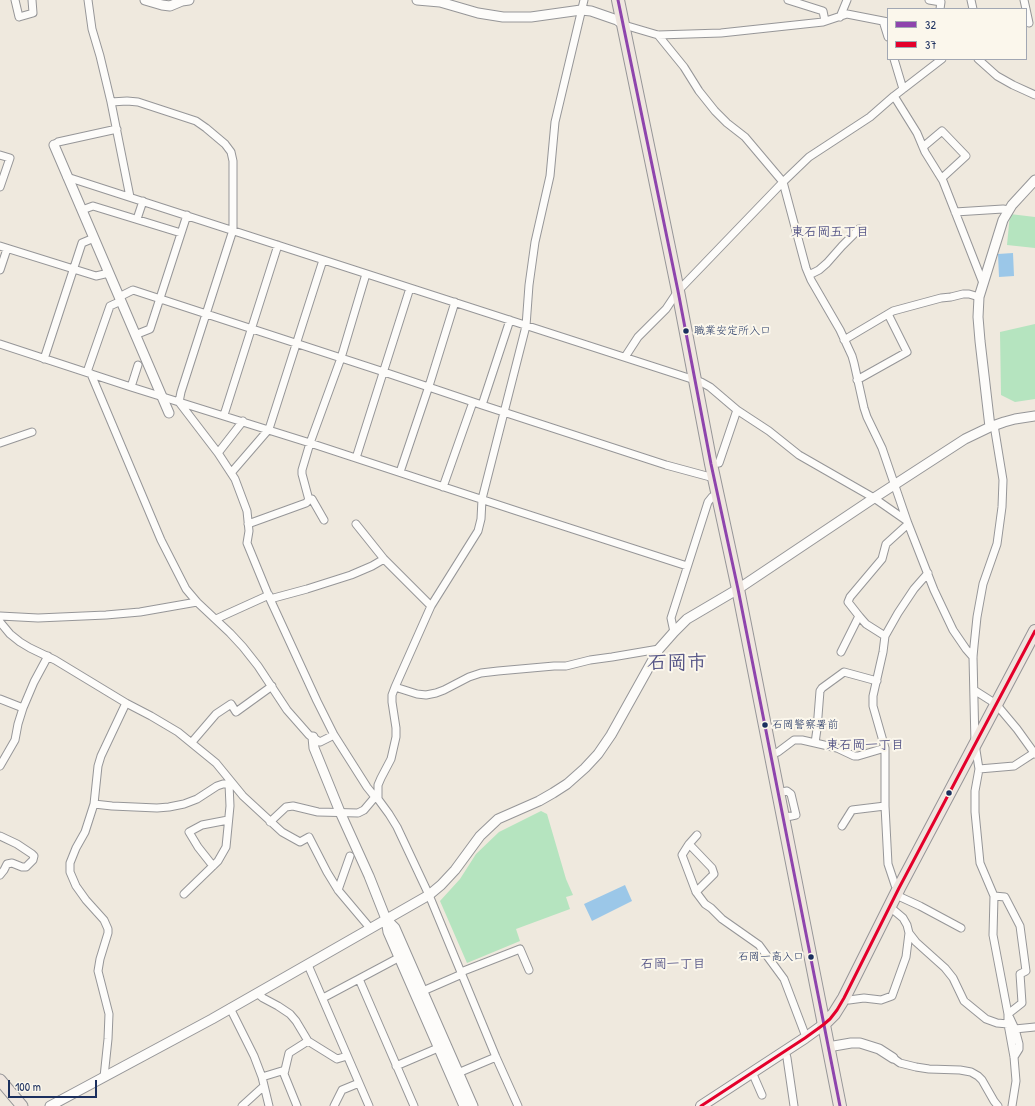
<!DOCTYPE html>
<html>
<head>
<meta charset="utf-8">
<style>
  body { margin:0 }
  #map { position:relative; width:1035px; height:1106px; overflow:hidden; background:#efe9de; font-family:"Patrick Hand",sans-serif }
  canvas { display:block }
  .legend { position:absolute; left:887px; top:8px; width:140px; height:52px; box-sizing:border-box; background:#fbf7ec; border:1px solid #a1a7b3; margin:0; padding:5px 7px; list-style:none; font-size:12px; color:#1b2f5e }
  .legend li { display:flex; align-items:center; gap:8px; height:20px }
  .legend b { width:20px; border:1px solid #a1a7b3 }
  .scale { position:absolute; left:8px; top:1080px; width:89px; height:18px; box-sizing:border-box; border:2px solid #1b2f5e; border-top:0; padding-left:5px; font-size:12px; line-height:14px; white-space:nowrap; color:#1b2f5e; -webkit-text-stroke:3px #fbf7ec; paint-order:stroke }
</style>
</head>
<body>
<div id="map">
<canvas width="1035" height="1106"></canvas>
<ul class="legend">
<li><b style="height:5px;background:#8e44ad"></b>32</li>
<li><b style="height:5px;background:#e4002b"></b>37</li>
</ul>
<div class="scale">100 m</div>
</div>
<script>
const ctx = document.querySelector('canvas').getContext('2d');
ctx.lineJoin = 'round';
function fillPath(path, color) {
  ctx.fillStyle = color;
  ctx.fill(path, 'evenodd');
}
function shape(rows) {
  const path = new Path2D();
  for (const r of rows) {
    path.moveTo(r[0], r[1]);
    for (let i = 2; i < r.length; i += 2) path.lineTo(r[i], r[i + 1]);
  }
  return path;
}
function stroke(path, color, width, dash) {
  ctx.strokeStyle = color;
  ctx.lineWidth = width;
  ctx.lineCap = dash ? 'butt' : 'round';
  ctx.setLineDash(dash || []);
  ctx.stroke(path);
}
function label(font, color, halo, rows, align = 'center') {
  ctx.font = font + ' "Patrick Hand","Klee One",sans-serif';
  ctx.lineWidth = 4;
  ctx.setLineDash([]);
  ctx.textBaseline = 'middle';
  ctx.strokeStyle = halo;
  ctx.fillStyle = color;
  for (const [text, x, y, turn = 0] of rows) {
    ctx.save();
    ctx.translate(x, y);
    ctx.rotate((+turn || 0) * Math.PI / 180);
    ctx.textAlign = isNaN(turn) ? turn : align;
    if (halo) ctx.strokeText(text, 0, 0);
    ctx.fillText(text, 0, 0);
    ctx.restore();
  }
}
const green = shape([
  [1010,214,1035,217,1035,248,1007,245],
  [1035,324,1035,399,1015,402,1001,395,1000,332],
  [541,811,547,814,566,879,573,895,566,897,570,909,516,929,520,941,467,963,440,901,460,879,476,854,499,832]
]);
const water = shape([
  [1013,253,1014,276,999,277,998,254],
  [625,885,632,901,592,921,584,904]
]);
const minor = shape([
  [15,0,19,17,33,13,32,0],
  [88,0,92,29,100,56,111,102,130,197],
  [788,0,823,11,825,21],
  [929,0,941,2,940,9],
  [971,0,973,9],
  [1024,0,1026,9],
  [1026,9,1029,23],
  [840,17,847,0],
  [883,21,888,37],
  [624,25,658,35,721,33,823,22,847,14,888,22],
  [658,35,684,67,699,91,715,111,727,123,745,137,783,182,806,268,811,280,840,330,852,356,854,363,864,408,867,417,882,448,907,521,934,590,953,630,966,649,973,657],
  [894,59,903,89],
  [978,59,997,76,1013,85,1035,95],
  [894,96,917,133,925,152,943,181,983,283],
  [111,102,127,101,138,102,196,121,206,128,225,144,231,152,233,161,233,230,181,392,179,402,218,453,235,479,247,511,249,531,247,543,270,599,317,701,334,735,367,787,375,797,378,799,389,814,397,827,429,895,496,1057,518,1106],
  [54,145,58,142,117,129],
  [923,147,942,131,966,156,942,178],
  [0,155,10,158,0,187],
  [67,177,701,382,710,387,737,410,769,431,799,455,874,498,907,521],
  [82,210,93,206,181,233],
  [955,212,1003,209,1009,210],
  [137,219,143,201],
  [0,246,96,276,109,273],
  [0,270,7,249],
  [809,275,819,270,827,263,842,246,859,229],
  [119,297,133,290,384,372,482,405,666,465,714,478],
  [135,335,150,329,187,215],
  [844,340,893,311,941,298,951,297,963,294,969,294,979,297],
  [0,344,131,387,310,443,517,511,687,566],
  [625,357,638,337,666,309,678,291,783,182,809,157,870,117,894,96,942,59],
  [44,359,82,243,94,238],
  [87,372,110,306,121,301],
  [91,374,161,540,186,589,197,602,230,633,243,647,258,666,287,710,309,735,320,742,334,735],
  [857,380,907,352,888,314],
  [131,387,138,365],
  [482,405,510,320],
  [224,415,278,245],
  [994,425,1003,480,1002,507,997,544,983,584,977,617,974,646,973,657,975,744,979,769,975,791,975,812,980,863,994,896,993,935,1008,1014,1008,1024,1014,1057,1016,1081,1012,1106],
  [0,443,32,432],
  [218,453,243,421],
  [356,458,410,288],
  [711,464,719,463,737,410],
  [400,472,429,386,455,302],
  [231,473,269,429,323,260],
  [443,487,473,402],
  [309,500,312,499,324,520],
  [248,524,306,503,309,500,302,474,302,470,310,443,341,358,366,274],
  [356,524,384,559,431,606],
  [270,599,307,589,351,575,372,566,384,559],
  [0,616,38,618,106,615,140,612,197,602],
  [216,619,269,595],
  [0,622,10,634,20,642,30,648,55,660,126,703,151,716,178,732,216,763,243,796,282,832,300,842,309,837,327,872,338,890,370,928],
  [674,632,671,618,708,502,712,497,718,494],
  [885,636,866,624,859,616,848,602,850,597,882,559,886,544,908,524],
  [841,652,859,616],
  [395,687,417,694,426,695,436,693,444,690,469,677,481,673,498,671,554,666,566,666,590,660,612,657,659,649],
  [974,690,996,704,1017,729,1035,754],
  [0,699,23,708],
  [192,742,216,714,231,704,236,712,272,686],
  [815,743,817,729,820,691,822,688,844,672,877,681],
  [770,755,778,752,794,740,802,740,837,748,854,756,858,756,885,748],
  [0,766,15,740,18,724,23,708,34,682,48,656],
  [979,769,1014,766,1034,753],
  [777,793,787,791,791,794,796,815,782,818],
  [378,799,378,785,381,778,391,759,396,737,396,728,392,702,392,695,395,687,431,606,478,531,481,519,482,499,526,326,529,285,535,242,550,176,555,122,584,0],
  [94,804,112,806,157,808,169,807,184,804,197,799,217,786,223,784,229,784],
  [270,822,286,807,293,806,318,812,358,813,364,810,375,797],
  [842,826,852,810,885,806],
  [697,835,689,844,712,868,714,874,696,892,705,904,711,908,722,919,759,945,784,979,806,1037],
  [0,836,17,844,32,854,34,856,33,860,26,867,22,867,12,863,7,864,4,870,0,875],
  [689,844,682,855,696,892],
  [213,866,198,847,189,832,202,825,228,820],
  [899,888,895,885,888,864,885,806,885,748,873,706,873,696,883,652,885,636,898,613,914,589,928,573],
  [338,890,350,856],
  [184,894,218,861,226,847,230,806,229,784,231,783],
  [896,895,920,906,961,928],
  [994,896,1005,897,1020,926,1026,971,1020,974,1022,1003,1008,1014,1015,1029,1019,1044,1019,1049,1014,1057],
  [890,907,903,918,907,925,909,933,916,942,945,968,953,978,964,1001,986,1019,997,1023,1008,1024],
  [308,965,369,1106],
  [461,972,520,949,529,970],
  [359,979,414,1106],
  [423,991,462,974],
  [257,993,263,998,278,1006,290,1014,296,1021,308,1041,337,1059,347,1056],
  [323,998,400,957],
  [844,998,849,1000,864,998,881,1000,892,996,906,957,909,933],
  [230,1008,254,1056,262,1077,269,1106],
  [1015,1029,1035,1027],
  [785,1051,787,1058,794,1106],
  [893,1058,900,1063,916,1067,929,1069,960,1070,971,1072,978,1076,982,1080,994,1101,998,1106],
  [396,1066,438,1048],
  [752,1072,762,1095],
  [458,1073,496,1057],
  [104,1077,108,1039,109,1014,98,971,100,959,108,933,108,929,104,920,86,900,76,886,70,872,70,863,76,848,85,832,94,804,98,766,101,756,126,703],
  [262,1077,285,1070],
  [242,1106,264,1086],
  [297,1106,284,1074,289,1053,308,1041],
  [334,1106,342,1090,359,1083]
]);
const tertiary = shape([
  [145,0,162,5,170,6,182,1,189,0],
  [417,0,440,2,478,13,503,17,531,17,581,10,591,11,617,20,624,25],
  [54,145,169,413],
  [990,427,980,341,978,317,979,297,1003,220,1012,205,1035,180],
  [313,737,314,748,340,812,369,876,386,919,388,932,464,1106],
  [386,919,395,928,473,1106],
  [828,1047,851,1043,860,1043,879,1049,893,1058],
  [50,1106,212,1019,429,895,441,885,455,870,480,836,498,819,539,801,553,793,567,784,585,768,598,754,611,735,659,649,674,632,687,619,738,589,874,498,965,439,990,427,1004,422,1015,419,1035,416]
]);
const secondary = shape([
  [701,1106,805,1038,823,1025]
]);
const primary = shape([
  [0,1080,22,1106]
]);
const trunk = shape([
  [618,0,678,291,711,464,738,589,840,1106],
  [823,1025,834,1014,844,998,899,888,1035,631]
]);
const bus1 = shape([
  [618,0,678,291,711,464,738,589,840,1106]
]);
const bus2 = shape([
  [701,1106,805,1038,823,1025,830,1019,837,1010,844,998,899,888,1035,631]
]);
const markers = [
  [686,331,3.5,"#1b2f5e"],
  [765,725,3.5,"#1b2f5e"],
  [949,793,3.5,"#1b2f5e"],
  [811,957,3.5,"#1b2f5e"]
];
const busNames = [
  ["職業安定所入口",694,331],
  ["石岡警察署前",772,725],
  ["石岡一高入口",804,957,"right"]
];
const neighbourhoodNames = [
  ["東石岡五丁目",830,233],
  ["東石岡一丁目",865,746],
  ["石岡一丁目",673,965]
];
const townNames = [
  ["石岡市",677,664]
];
fillPath(green, '#b5e4bf');
fillPath(water, '#9bc7e8');
stroke(minor, '#969698', 9);
stroke(tertiary, '#969698', 11);
stroke(secondary, '#969698', 12);
stroke(primary, '#969698', 13);
stroke(trunk, '#969698', 14);
stroke(minor, '#fdfcfa', 7);
stroke(tertiary, '#fdfcfa', 9);
stroke(secondary, '#f7f3f0', 10);
stroke(primary, '#efe6df', 11);
stroke(trunk, '#efe6df', 12);
stroke(bus1, '#8e44ad', 3);
stroke(bus2, '#e4002b', 3);
for (const [x, y, r, color] of markers) {
  const dot = new Path2D();
  dot.arc(x, y, r, 0, 2 * Math.PI);
  ctx.fillStyle = color;
  ctx.fill(dot);
  stroke(dot, '#fbf7ec', 1.5);
}
label('11px', '#1b2f5e', '#fbf7ec', busNames, 'left');
label('bold 13px', '#565687', '#fbf7ec', neighbourhoodNames);
label('bold 20px', '#565687', '#fbf7ec', townNames);
</script>
</body>
</html>
